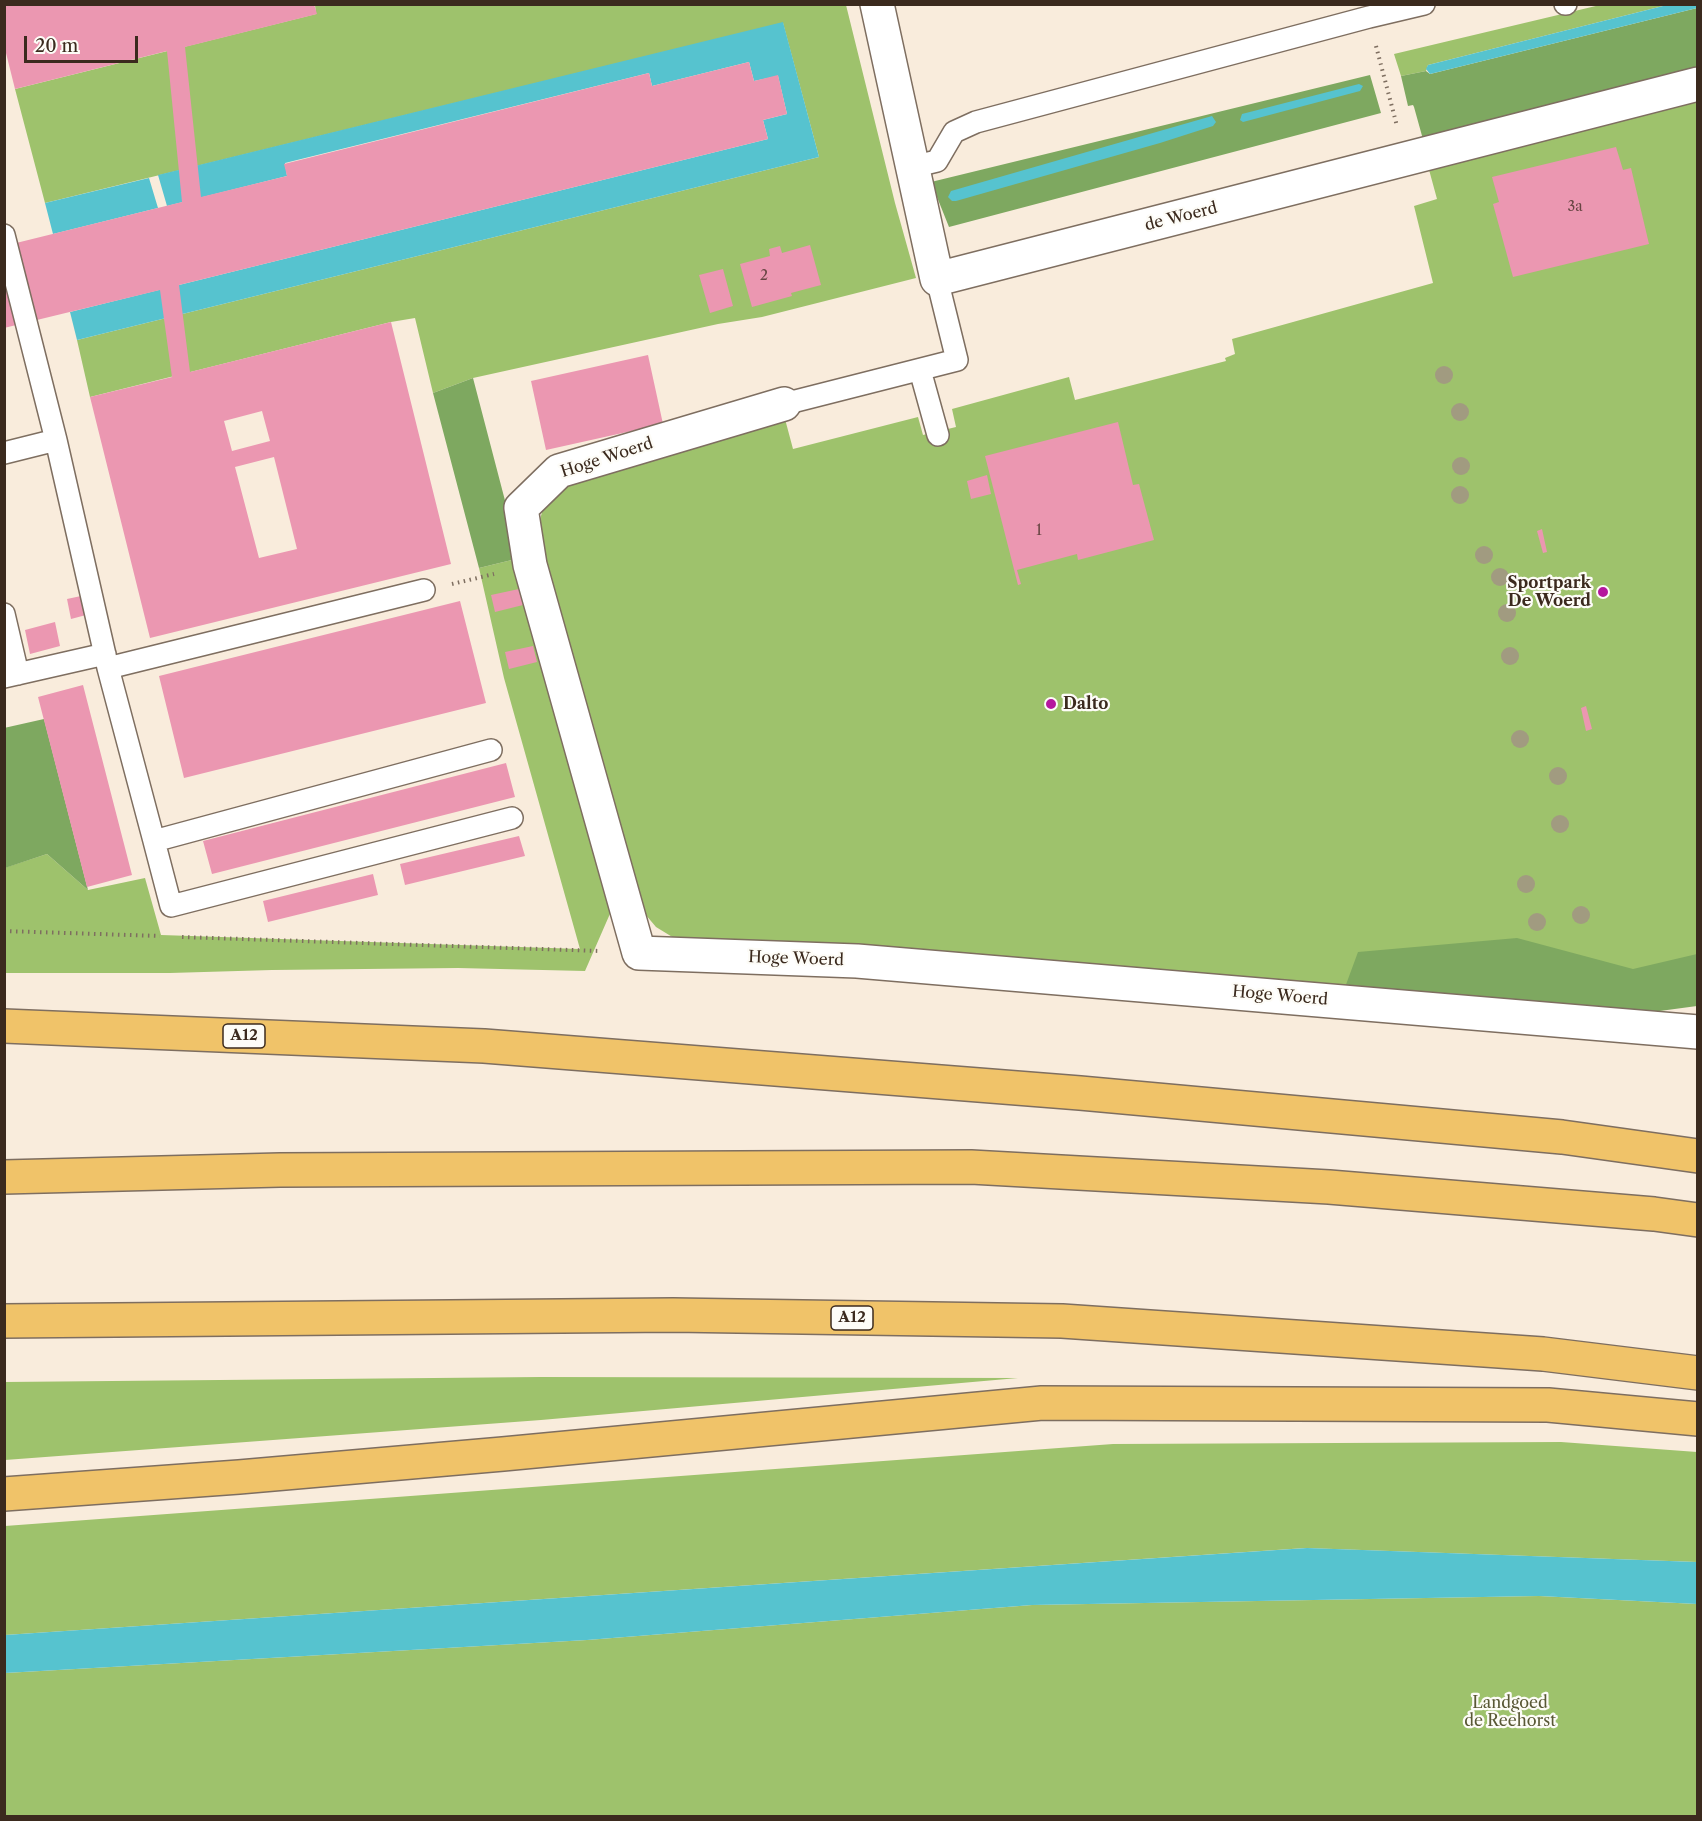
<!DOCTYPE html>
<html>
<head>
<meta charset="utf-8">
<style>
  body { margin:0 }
  #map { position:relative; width:1702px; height:1821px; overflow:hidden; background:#f9ecdc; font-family:"Libre Caslon Text",serif }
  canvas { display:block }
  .frame { position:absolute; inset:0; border:6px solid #3b2a1e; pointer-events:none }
  .scale { position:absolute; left:24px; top:36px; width:114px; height:27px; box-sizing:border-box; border:3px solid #3b2a1e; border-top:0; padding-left:8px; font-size:18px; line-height:21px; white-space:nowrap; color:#3b2a1e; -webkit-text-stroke:4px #fdfcf7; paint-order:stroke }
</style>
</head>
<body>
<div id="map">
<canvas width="1702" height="1821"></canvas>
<div class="frame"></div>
<div class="scale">20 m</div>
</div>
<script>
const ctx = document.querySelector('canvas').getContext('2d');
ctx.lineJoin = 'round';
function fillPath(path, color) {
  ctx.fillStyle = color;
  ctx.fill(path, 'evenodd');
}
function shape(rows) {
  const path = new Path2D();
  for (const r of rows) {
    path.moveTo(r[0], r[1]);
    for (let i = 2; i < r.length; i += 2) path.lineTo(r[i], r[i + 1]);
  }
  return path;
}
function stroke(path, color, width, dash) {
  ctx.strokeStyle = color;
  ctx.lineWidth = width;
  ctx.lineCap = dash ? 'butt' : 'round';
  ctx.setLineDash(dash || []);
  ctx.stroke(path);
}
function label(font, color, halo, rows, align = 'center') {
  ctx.font = font + ' "Libre Caslon Text",serif';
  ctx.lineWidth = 4.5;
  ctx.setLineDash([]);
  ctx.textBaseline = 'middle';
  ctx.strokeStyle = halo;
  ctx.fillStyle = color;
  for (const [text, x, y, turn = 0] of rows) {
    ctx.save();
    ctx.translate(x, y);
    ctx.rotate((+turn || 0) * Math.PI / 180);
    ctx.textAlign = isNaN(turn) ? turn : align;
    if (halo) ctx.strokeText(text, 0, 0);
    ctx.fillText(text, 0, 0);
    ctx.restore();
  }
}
const green = shape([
  [315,5,846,5,895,203,916,278,762,317,718,324,473,378,433,393,415,318,391,322,90,397,77,340,819,157,783,23,45,203,15,89,316,14],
  [1600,5,1667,5,1428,65,1426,71,1401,76,1394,54],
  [1697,97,1697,979,1344,990,674,938,656,927,640,908,539,542,538,526,543,509,570,481,785,419,793,449,918,417,923,435,956,427,952,409,1069,377,1075,400,1226,361,1225,358,1235,354,1232,339,1433,283,1414,206,1437,199,1428,166],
  [520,558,616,900,585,971,458,968,272,970,170,973,5,973,4,868,47,854,88,890,145,878,161,935,580,949,504,678,479,568],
  [541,1377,1018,1378,541,1420,5,1460,5,1382],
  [1561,1442,1697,1452,1697,1562,1306,1548,5,1635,5,1526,1113,1444],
  [1539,1596,1697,1604,1697,1816,5,1816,5,1673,587,1640,1032,1605]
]);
const forest = shape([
  [1697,8,1697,72,1424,143,1414,107,1413,105,1408,106,1401,76,1426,71,1430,74],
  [1370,75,1381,113,949,227,931,182],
  [473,378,520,558,479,568,433,393],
  [44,719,88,890,47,854,5,868,4,728],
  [1517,938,1633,969,1697,954,1697,1006,1615,1017,1344,990,1358,952]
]);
const water = shape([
  [1667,5,1697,5,1697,8,1430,74,1426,69,1428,65],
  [783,22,819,157,77,340,70,312,768,139,763,120,787,114,778,76,754,81,749,62,652,86,649,73,285,163,287,176,167,206,158,175],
  [1359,84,1363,86,1360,91,1243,122,1240,120,1242,114],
  [1212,116,1216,122,1213,126,1160,143,956,201,952,201,948,197,951,191],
  [149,178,158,208,53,234,45,203],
  [1307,1548,1697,1562,1697,1604,1539,1596,1032,1605,587,1640,5,1673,5,1635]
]);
const building = shape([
  [4,4,314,4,317,14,185,47,201,197,287,176,284,164,649,73,652,86,749,62,754,81,778,75,787,114,763,120,768,139,179,285,190,372,391,322,451,564,150,638,90,397,172,377,160,290,4,328,4,246,182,202,167,51,15,89,4,45],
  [262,411,270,441,232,451,224,421],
  [274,457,297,549,259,558,235,467],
  [1616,147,1623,170,1631,168,1649,244,1513,277,1493,204,1499,202,1492,177],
  [810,245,821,285,791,293,792,296,752,307,740,264,770,256,769,249,780,246,782,253],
  [723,269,733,306,710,313,699,275],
  [648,355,663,424,546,450,531,381],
  [1118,422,1133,485,1139,484,1154,540,1078,560,1077,554,1017,570,1021,584,1018,585,985,456],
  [987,475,991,494,971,499,967,481],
  [1542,529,1547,552,1543,553,1537,531],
  [519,589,523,605,495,612,491,595],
  [81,596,86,615,71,619,67,599],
  [460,601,486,703,184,778,159,676],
  [55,622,60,646,30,654,25,630],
  [533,646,537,662,509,669,505,652],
  [83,685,132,875,87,887,38,697],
  [1586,706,1592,729,1586,731,1581,708],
  [506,763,515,797,212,874,203,841],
  [519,836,525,856,405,885,400,864],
  [373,874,378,895,268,922,263,901]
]);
const path = shape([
  [1376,46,1397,126],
  [452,584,494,574],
  [4,931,160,936],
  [182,937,600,951]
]);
const lane = shape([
  [1565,4,1566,4],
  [912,167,937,161,954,132,976,122,1369,17,1424,4],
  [4,235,56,440,108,668,154,841,491,750],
  [920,370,938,435],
  [784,404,957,360,937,279],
  [4,453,56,440],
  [4,614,18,674],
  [108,668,424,590],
  [4,677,105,654],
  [154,841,171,906,512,818]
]);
const street = shape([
  [877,4,937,279,1698,84],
  [784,404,559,471,521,508,530,565,639,953,857,961,1698,1032]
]);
const highway = shape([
  [4,1026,484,1046,1080,1093,1562,1137,1698,1156],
  [4,1177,280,1170,971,1167,1329,1187,1654,1214,1698,1220],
  [4,1321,673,1315,1062,1321,1543,1354,1698,1373],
  [4,1494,239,1477,503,1454,1042,1403,1548,1405,1698,1419]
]);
const trees = [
  [1444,375],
  [1460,412],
  [1461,466],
  [1460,495],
  [1484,555],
  [1500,577],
  [1507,613],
  [1510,656],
  [1520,739],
  [1558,776],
  [1560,824],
  [1526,884],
  [1581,915],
  [1537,922]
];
const markers = [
  [1603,592,6,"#b5179e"],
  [1051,704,6,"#b5179e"]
];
const numberNames = [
  ["3a",1575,207],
  ["2",764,276],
  ["1",1039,531]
];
const shields = [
  [244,1036,42],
  [852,1318,42]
];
const shieldNames = [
  ["A12",244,1036],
  ["A12",852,1318]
];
const streetNames = [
  ["de Woerd",1181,217,-14],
  ["Hoge Woerd",607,458,-18],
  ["Hoge Woerd",796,959,2],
  ["Hoge Woerd",1280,996,5]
];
const poiNames = [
  ["Sportpark",1591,583],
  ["De Woerd",1591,601],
  ["Dalto",1063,704,"left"]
];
const parkNames = [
  ["Landgoed",1510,1703],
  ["de Reehorst",1510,1721]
];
fillPath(green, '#9ec26c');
fillPath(forest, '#7ea860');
fillPath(water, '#56c3cf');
fillPath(building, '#eb97b1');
stroke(lane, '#7e6e60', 24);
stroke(street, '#7e6e60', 36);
stroke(highway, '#7e6e60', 36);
stroke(path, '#7e6e60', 4, [1.5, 4.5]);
stroke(lane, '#fff', 21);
stroke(street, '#fff', 33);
stroke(highway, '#f0c369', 33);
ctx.fillStyle = '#a19b80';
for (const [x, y] of trees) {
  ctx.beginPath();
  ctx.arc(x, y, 9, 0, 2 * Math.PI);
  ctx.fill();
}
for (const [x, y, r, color] of markers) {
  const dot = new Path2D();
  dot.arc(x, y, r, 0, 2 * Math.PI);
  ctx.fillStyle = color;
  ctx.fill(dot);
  stroke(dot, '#fdfcf7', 2);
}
label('14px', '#674543', null, numberNames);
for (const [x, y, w] of shields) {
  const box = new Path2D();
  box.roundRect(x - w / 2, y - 12, w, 24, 4.5);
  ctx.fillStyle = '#fdfcf7';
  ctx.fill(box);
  stroke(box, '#3b2a1e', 1.5);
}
label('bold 15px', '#3b2a1e', null, shieldNames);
label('16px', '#3b2a1e', '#fdfcf7', streetNames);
label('bold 16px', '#3b2a1e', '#fdfcf7', poiNames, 'right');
label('16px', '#595835', '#fdfcf7', parkNames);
</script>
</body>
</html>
